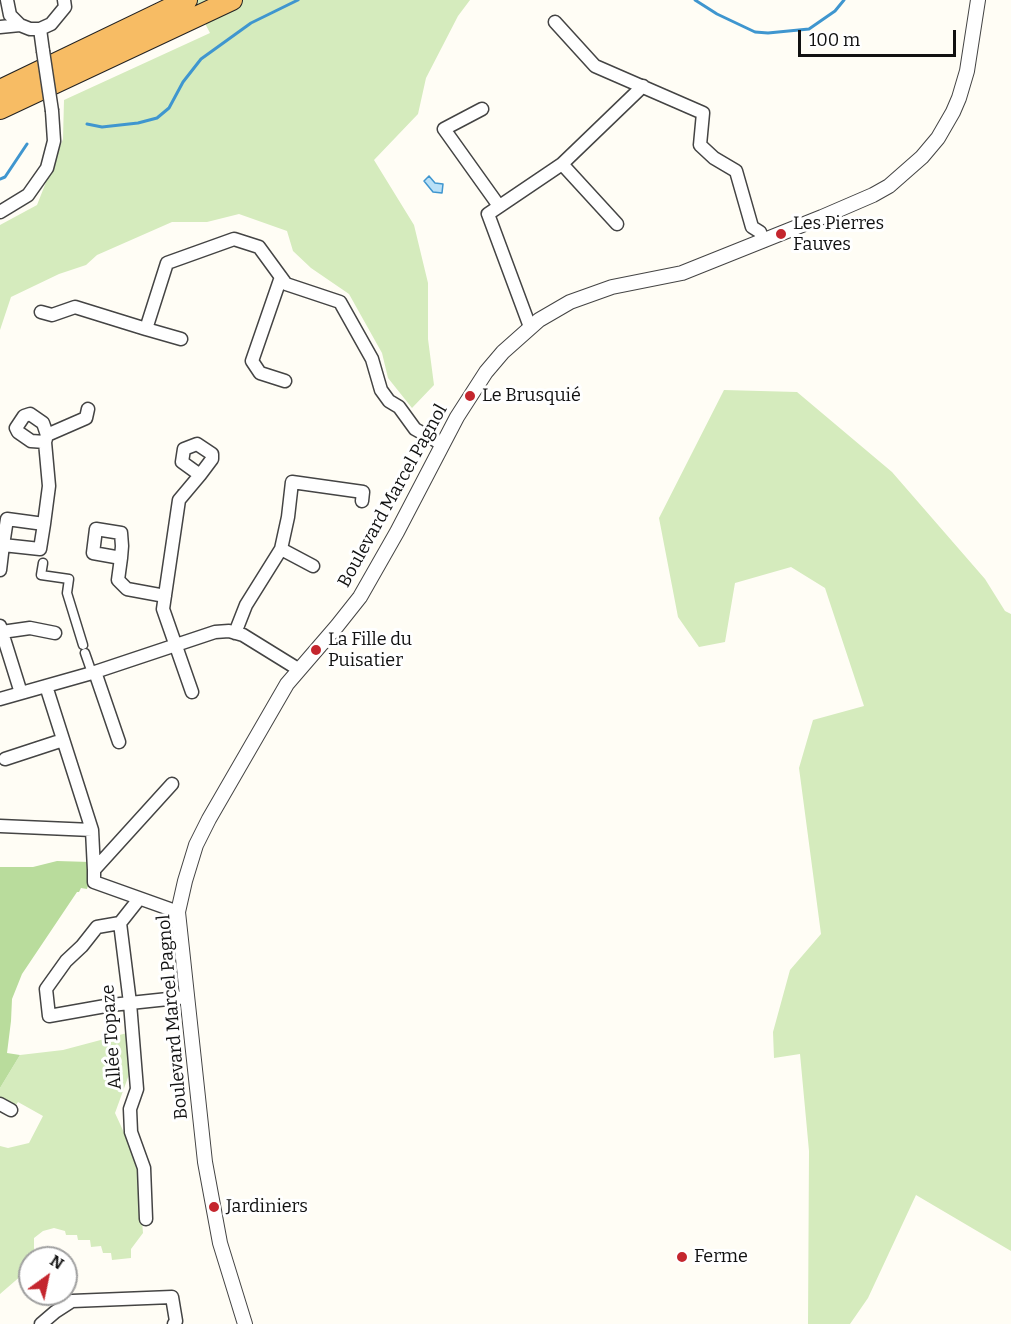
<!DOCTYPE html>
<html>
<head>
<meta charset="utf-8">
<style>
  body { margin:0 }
  #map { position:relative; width:1011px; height:1324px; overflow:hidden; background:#fffdf5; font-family:Bitter,serif }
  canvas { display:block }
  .north { position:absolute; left:18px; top:1246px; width:60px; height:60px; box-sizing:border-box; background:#fff; border:2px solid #a0a0a0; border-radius:50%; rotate:33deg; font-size:16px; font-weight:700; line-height:24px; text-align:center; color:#111 }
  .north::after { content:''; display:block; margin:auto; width:21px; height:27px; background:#c4262e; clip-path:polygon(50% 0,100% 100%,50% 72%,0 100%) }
  .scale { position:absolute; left:798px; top:30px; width:158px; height:27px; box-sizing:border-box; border:3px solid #111; border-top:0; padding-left:8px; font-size:18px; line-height:21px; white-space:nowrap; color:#111; -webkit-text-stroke:4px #fff; paint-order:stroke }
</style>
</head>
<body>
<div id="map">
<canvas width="1011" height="1324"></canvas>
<div class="north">N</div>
<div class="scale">100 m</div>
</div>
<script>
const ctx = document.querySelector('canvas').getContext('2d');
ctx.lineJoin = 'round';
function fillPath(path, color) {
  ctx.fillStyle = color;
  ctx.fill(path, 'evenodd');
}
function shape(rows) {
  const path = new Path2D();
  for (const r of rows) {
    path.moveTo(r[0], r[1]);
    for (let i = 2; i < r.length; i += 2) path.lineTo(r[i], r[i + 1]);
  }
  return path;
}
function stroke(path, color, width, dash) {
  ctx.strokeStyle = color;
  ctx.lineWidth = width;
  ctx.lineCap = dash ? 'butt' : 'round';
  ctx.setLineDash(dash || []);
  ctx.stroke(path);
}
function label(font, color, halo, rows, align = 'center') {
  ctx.font = font + ' Bitter,serif';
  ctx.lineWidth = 6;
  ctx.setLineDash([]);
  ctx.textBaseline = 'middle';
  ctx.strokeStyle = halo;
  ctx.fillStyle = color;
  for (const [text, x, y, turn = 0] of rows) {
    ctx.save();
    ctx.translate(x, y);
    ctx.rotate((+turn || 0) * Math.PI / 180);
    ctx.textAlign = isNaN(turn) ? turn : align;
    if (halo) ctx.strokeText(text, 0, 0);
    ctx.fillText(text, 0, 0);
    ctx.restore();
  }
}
const green = shape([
  [193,0,470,0,458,16,426,78,418,114,374,160,414,225,428,283,428,339,434,385,412,408,388,378,382,353,349,294,311,268,293,251,287,231,239,214,207,222,172,222,97,255,86,265,59,274,11,297,0,330,0,225,37,205,63,139,64,100,210,33],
  [724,390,797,392,892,472,985,579,1005,611,1011,614,1011,1251,916,1195,868,1298,850,1324,808,1324,809,1151,800,1054,774,1058,773,1032,790,970,821,934,799,768,813,720,864,706,825,588,791,567,735,583,725,642,699,647,678,617,659,518],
  [127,1033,131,1069,115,1113,137,1161,143,1233,131,1249,131,1258,112,1260,111,1253,103,1253,101,1246,91,1247,90,1240,78,1240,77,1235,66,1235,65,1231,54,1228,43,1231,34,1238,34,1258,30,1258,30,1268,0,1294,0,1146,8,1148,29,1143,43,1116,18,1102,14,1108,0,1100,0,1088,20,1055,63,1050]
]);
const forest = shape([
  [57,861,90,862,92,871,87,889,81,888,79,892,77,892,22,974,12,999,11,1021,7,1053,20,1055,0,1088,0,867,33,867]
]);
const water = shape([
  [429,176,435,183,443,184,442,193,433,192,424,181,429,176]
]);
const stream = shape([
  [695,0,717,14,755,32,768,33,809,29,835,11,844,0],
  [87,124,102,127,138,123,157,118,169,108,183,82,201,59,251,23,298,0],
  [0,179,5,177,27,144]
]);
const pedestrian = shape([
  [43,563,41,575,69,579,67,593,83,645],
  [85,653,92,673]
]);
const minor = shape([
  [7,0,10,15,20,25,30,29,40,29,51,24,65,7,64,0],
  [555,22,595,66,703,113,700,145,714,158,736,171,752,227,760,232,763,241],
  [0,27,20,25],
  [40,29,43,51],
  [482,109,444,129,499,206],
  [562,164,617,224],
  [0,212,28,195,47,168,54,141,52,111],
  [281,277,252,361,260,373,285,381],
  [41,312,52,315,75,307,146,329,167,263,234,239,259,247,286,284,340,302,372,359,381,390,389,401,399,407,415,429,442,444],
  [530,327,488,214,562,164,643,86],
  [146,329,181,339],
  [45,442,31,441,18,432,16,428,24,416,30,414,43,423,47,435],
  [44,524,49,486,45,442,47,435,86,418,88,409],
  [281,549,288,517,292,482,363,492,362,501],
  [121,558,93,553,96,529,121,533,122,546,121,558,118,580,127,589,165,596],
  [0,570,3,545,7,519,44,524,40,549,3,545],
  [0,626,21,693],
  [2,632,30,628,55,633],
  [235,633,246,605,281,549,313,566],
  [95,672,119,742],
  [192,692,163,609,179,500,200,475,212,459,212,454,197,444,184,449,182,462,200,475],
  [0,699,92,673,215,632,229,631,243,635,298,669],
  [5,759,63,740],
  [172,784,94,870,94,882,178,912],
  [0,826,92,830,46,686],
  [92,830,94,870],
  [139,899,120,923,97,927,82,946,66,961,46,989,49,1016,111,1005,187,997],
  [120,923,130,1003,137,1089,130,1109,131,1132,144,1168,146,1219],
  [0,1104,11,1110],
  [41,1324,55,1312,72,1301,172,1297,176,1321,174,1324]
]);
const tertiary = shape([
  [245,1324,220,1243,205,1162,178,912,185,881,196,845,209,819,287,684,337,626,360,597,397,532,457,417,486,372,503,352,539,320,570,302,612,287,682,273,822,217,873,195,889,186,922,157,938,138,953,112,959,98,967,71,978,0]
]);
const trunk = shape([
  [0,90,187,0],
  [0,109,232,0]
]);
const minorBridge = shape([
  [43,51,52,111]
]);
const markers = [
  [781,234,6,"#c4262e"],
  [470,396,6,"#c4262e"],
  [316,650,6,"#c4262e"],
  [214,1207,6,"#c4262e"],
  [682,1257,6,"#c4262e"]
];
const poiNames = [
  ["Les Pierres",793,224],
  ["Fauves",793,245],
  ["Le Brusquié",482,396],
  ["La Fille du",328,640],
  ["Puisatier",328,661],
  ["Jardiniers",226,1207],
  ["Ferme",694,1257]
];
const streetNames = [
  ["Boulevard Marcel Pagnol",393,496,-61],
  ["Boulevard Marcel Pagnol",173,1017,-95],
  ["Allée Topaze",112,1037,-94]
];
fillPath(green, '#d5ebbd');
fillPath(forest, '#b9dc9c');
fillPath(water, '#b9e0f7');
stroke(water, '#3f96cf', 1.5);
stroke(stream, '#3f96cf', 3);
stroke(pedestrian, '#444', 11);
stroke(minor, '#444', 15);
stroke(tertiary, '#444', 16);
stroke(trunk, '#222', 22);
stroke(pedestrian, '#fff', 8);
stroke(minor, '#fff', 12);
stroke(tertiary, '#fff', 14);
stroke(trunk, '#f7bc64', 20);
stroke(minorBridge, '#444', 15, []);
stroke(minorBridge, '#fff', 12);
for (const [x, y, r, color] of markers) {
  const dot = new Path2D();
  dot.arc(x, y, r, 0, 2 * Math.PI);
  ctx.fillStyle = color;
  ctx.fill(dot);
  stroke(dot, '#fff', 2);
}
label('18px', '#111', '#fff', poiNames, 'left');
label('18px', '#111', '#fff', streetNames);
</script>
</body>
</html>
